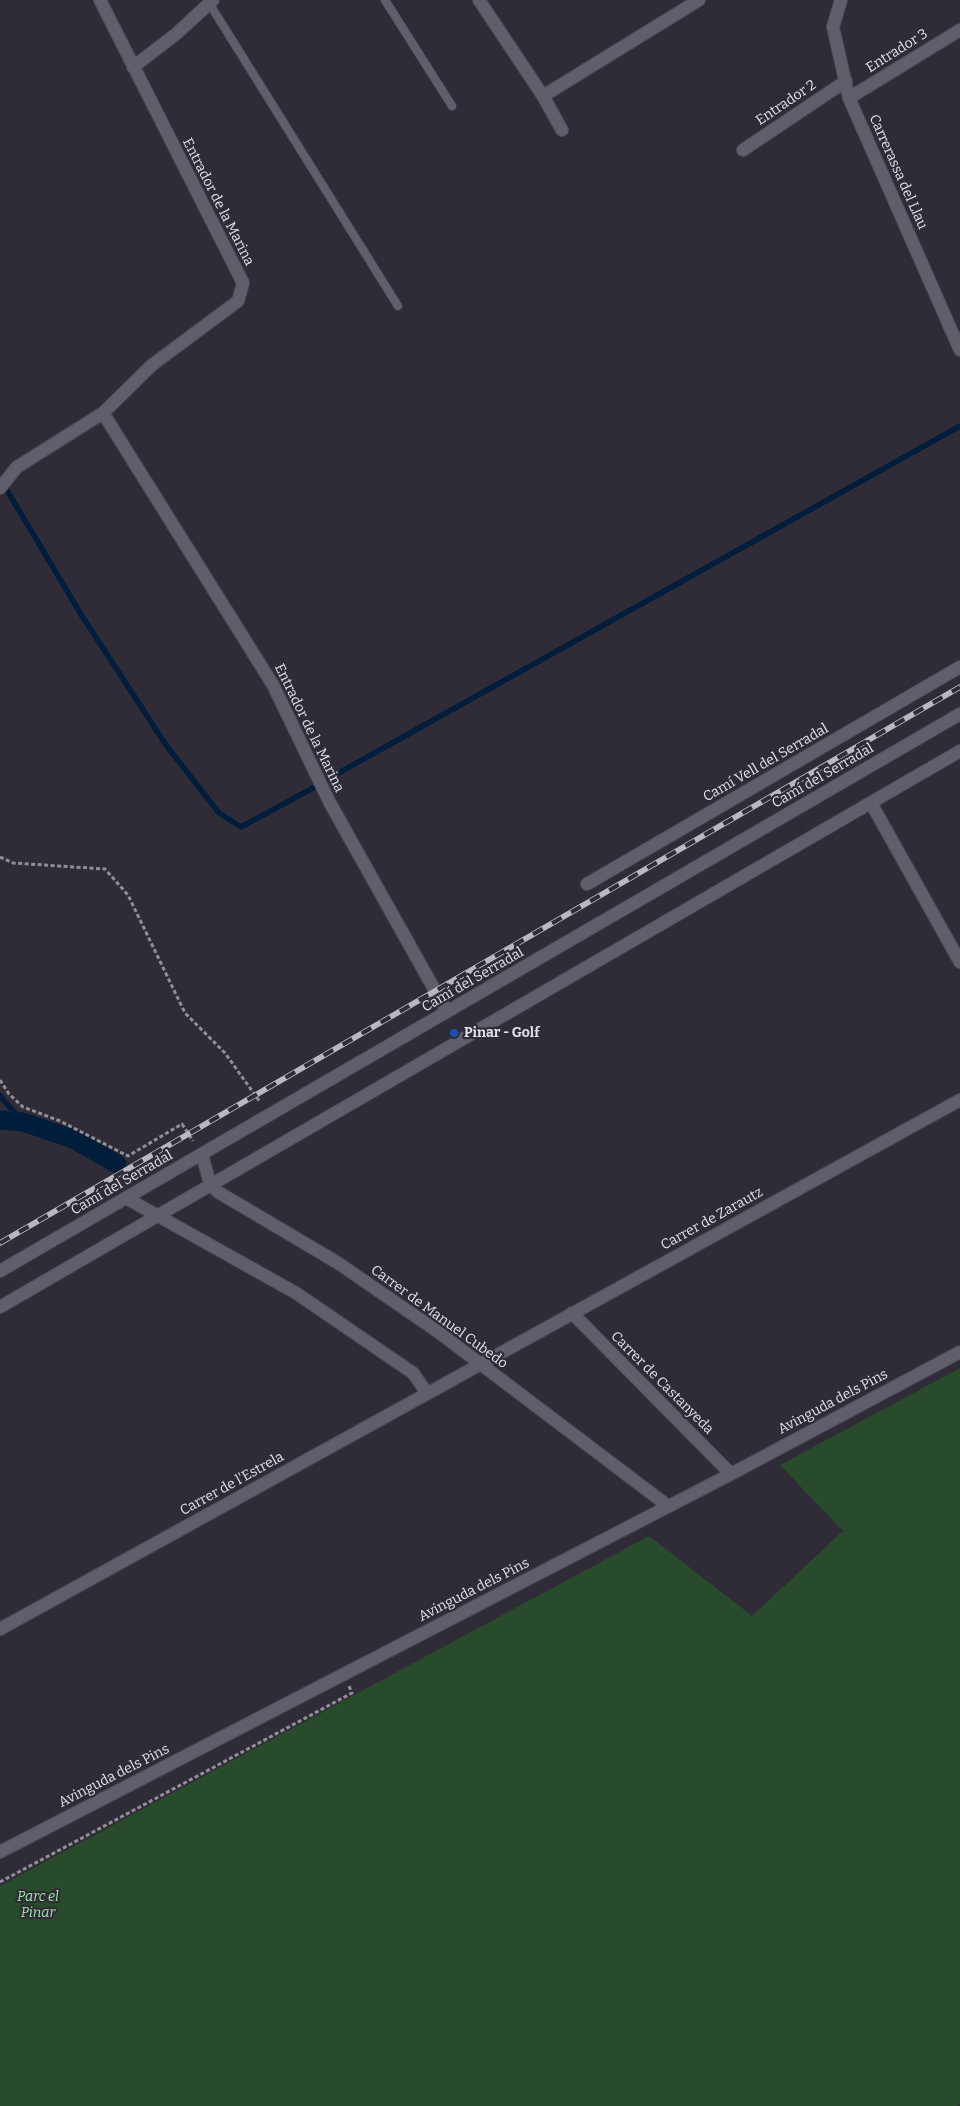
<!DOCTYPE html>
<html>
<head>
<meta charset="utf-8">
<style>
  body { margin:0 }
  canvas { display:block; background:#302c37 }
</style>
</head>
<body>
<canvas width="960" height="2106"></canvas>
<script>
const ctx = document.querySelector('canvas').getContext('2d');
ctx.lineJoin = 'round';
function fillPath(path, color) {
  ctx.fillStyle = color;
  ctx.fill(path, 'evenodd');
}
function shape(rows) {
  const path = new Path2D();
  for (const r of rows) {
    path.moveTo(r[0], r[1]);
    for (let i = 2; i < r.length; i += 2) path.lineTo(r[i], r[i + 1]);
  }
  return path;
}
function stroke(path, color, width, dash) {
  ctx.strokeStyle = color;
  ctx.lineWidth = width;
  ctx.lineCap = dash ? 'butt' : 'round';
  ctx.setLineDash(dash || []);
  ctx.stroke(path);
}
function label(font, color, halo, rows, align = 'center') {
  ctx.font = font + ' Bitter,serif';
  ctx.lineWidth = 4.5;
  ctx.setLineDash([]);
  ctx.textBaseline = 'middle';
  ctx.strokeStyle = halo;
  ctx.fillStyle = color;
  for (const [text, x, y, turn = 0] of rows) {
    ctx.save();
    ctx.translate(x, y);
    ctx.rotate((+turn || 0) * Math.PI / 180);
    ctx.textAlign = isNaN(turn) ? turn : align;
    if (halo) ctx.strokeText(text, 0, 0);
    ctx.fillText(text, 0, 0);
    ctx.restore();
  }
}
const green = shape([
  [960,1368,960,2104,956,2106,0,2106,0,1886,649,1536,752,1616,843,1531,780,1465]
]);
const stream = shape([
  [5,487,82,616,166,745,219,813,241,827,313,788],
  [326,780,960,426],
  [0,1096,23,1122]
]);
const canal = shape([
  [0,1120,23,1122,73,1139,117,1164]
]);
const path = shape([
  [0,857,13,863,105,869,128,895,185,1013,225,1053,260,1102],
  [0,1080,9,1094,23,1107,60,1121,128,1156,182,1124,193,1141],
  [0,1882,352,1693,349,1686]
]);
const service = shape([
  [385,0,452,106],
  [209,3,398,306]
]);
const minor = shape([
  [479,0,543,96,562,130],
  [841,0,833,27,849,98,960,350],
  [133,67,176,34,213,0],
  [543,96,699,0],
  [849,98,960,30],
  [743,150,846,81],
  [103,413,273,685,330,803,447,1012],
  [0,488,17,467,103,413,152,365,238,301,243,283,100,0],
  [871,803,960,962],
  [587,884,960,667],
  [202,1154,210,1184,218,1192,338,1263,437,1331,668,1506],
  [126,1198,296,1293,413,1373,427,1393],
  [0,1307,960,751],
  [572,1313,731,1474],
  [0,1629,960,1100],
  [0,1852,731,1474,960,1352]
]);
const tertiary = shape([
  [0,1271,960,714]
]);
const rail = shape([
  [0,1243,960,687]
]);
const markers = [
  [454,1033,5,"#1a4fb4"]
];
const streetNames = [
  ["Entrador 3",897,51,-32],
  ["Entrador 2",786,103,-34],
  ["Carrerassa del Llau",898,172,66],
  ["Entrador de la Marina",218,202,63],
  ["Entrador de la Marina",309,728,64],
  ["Camí Vell del Serradal",766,763,-30],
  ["Camí del Serradal",823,776,-30],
  ["Camí del Serradal",473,980,-30],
  ["Camí del Serradal",122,1183,-30],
  ["Carrer de Zarautz",712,1219,-29],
  ["Carrer de Manuel Cubedo",439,1317,36],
  ["Carrer de Castanyeda",662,1383,45],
  ["Avinguda dels Pins",833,1402,-28],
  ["Carrer de l'Estrela",232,1484,-29],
  ["Avinguda dels Pins",474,1590,-27],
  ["Avinguda dels Pins",114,1776,-27]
];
const poiNames = [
  ["Pinar - Golf",464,1033]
];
const parkNames = [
  ["Parc el",38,1897],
  ["Pinar",38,1913]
];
fillPath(green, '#284c2b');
stroke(stream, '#001e3c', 5.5);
stroke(canal, '#001e3c', 19);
stroke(service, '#4d4953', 9);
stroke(minor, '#4d4953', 14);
stroke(tertiary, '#4d4953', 14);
stroke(path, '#918e97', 3, [4, 2.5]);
stroke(service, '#625d6b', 8);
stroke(minor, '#625d6b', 12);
stroke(tertiary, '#625d6b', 12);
stroke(rail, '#bab7c0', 5.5);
stroke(rail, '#302c37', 4, [11]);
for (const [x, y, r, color] of markers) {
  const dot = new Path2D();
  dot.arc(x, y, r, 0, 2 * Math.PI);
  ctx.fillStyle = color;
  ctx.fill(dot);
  stroke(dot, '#302c37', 2);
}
label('14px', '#e2e0e8', '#302c37', streetNames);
label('bold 14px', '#e2e0e8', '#302c37', poiNames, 'left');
label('italic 14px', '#9ee6a3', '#302c37', parkNames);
</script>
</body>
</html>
